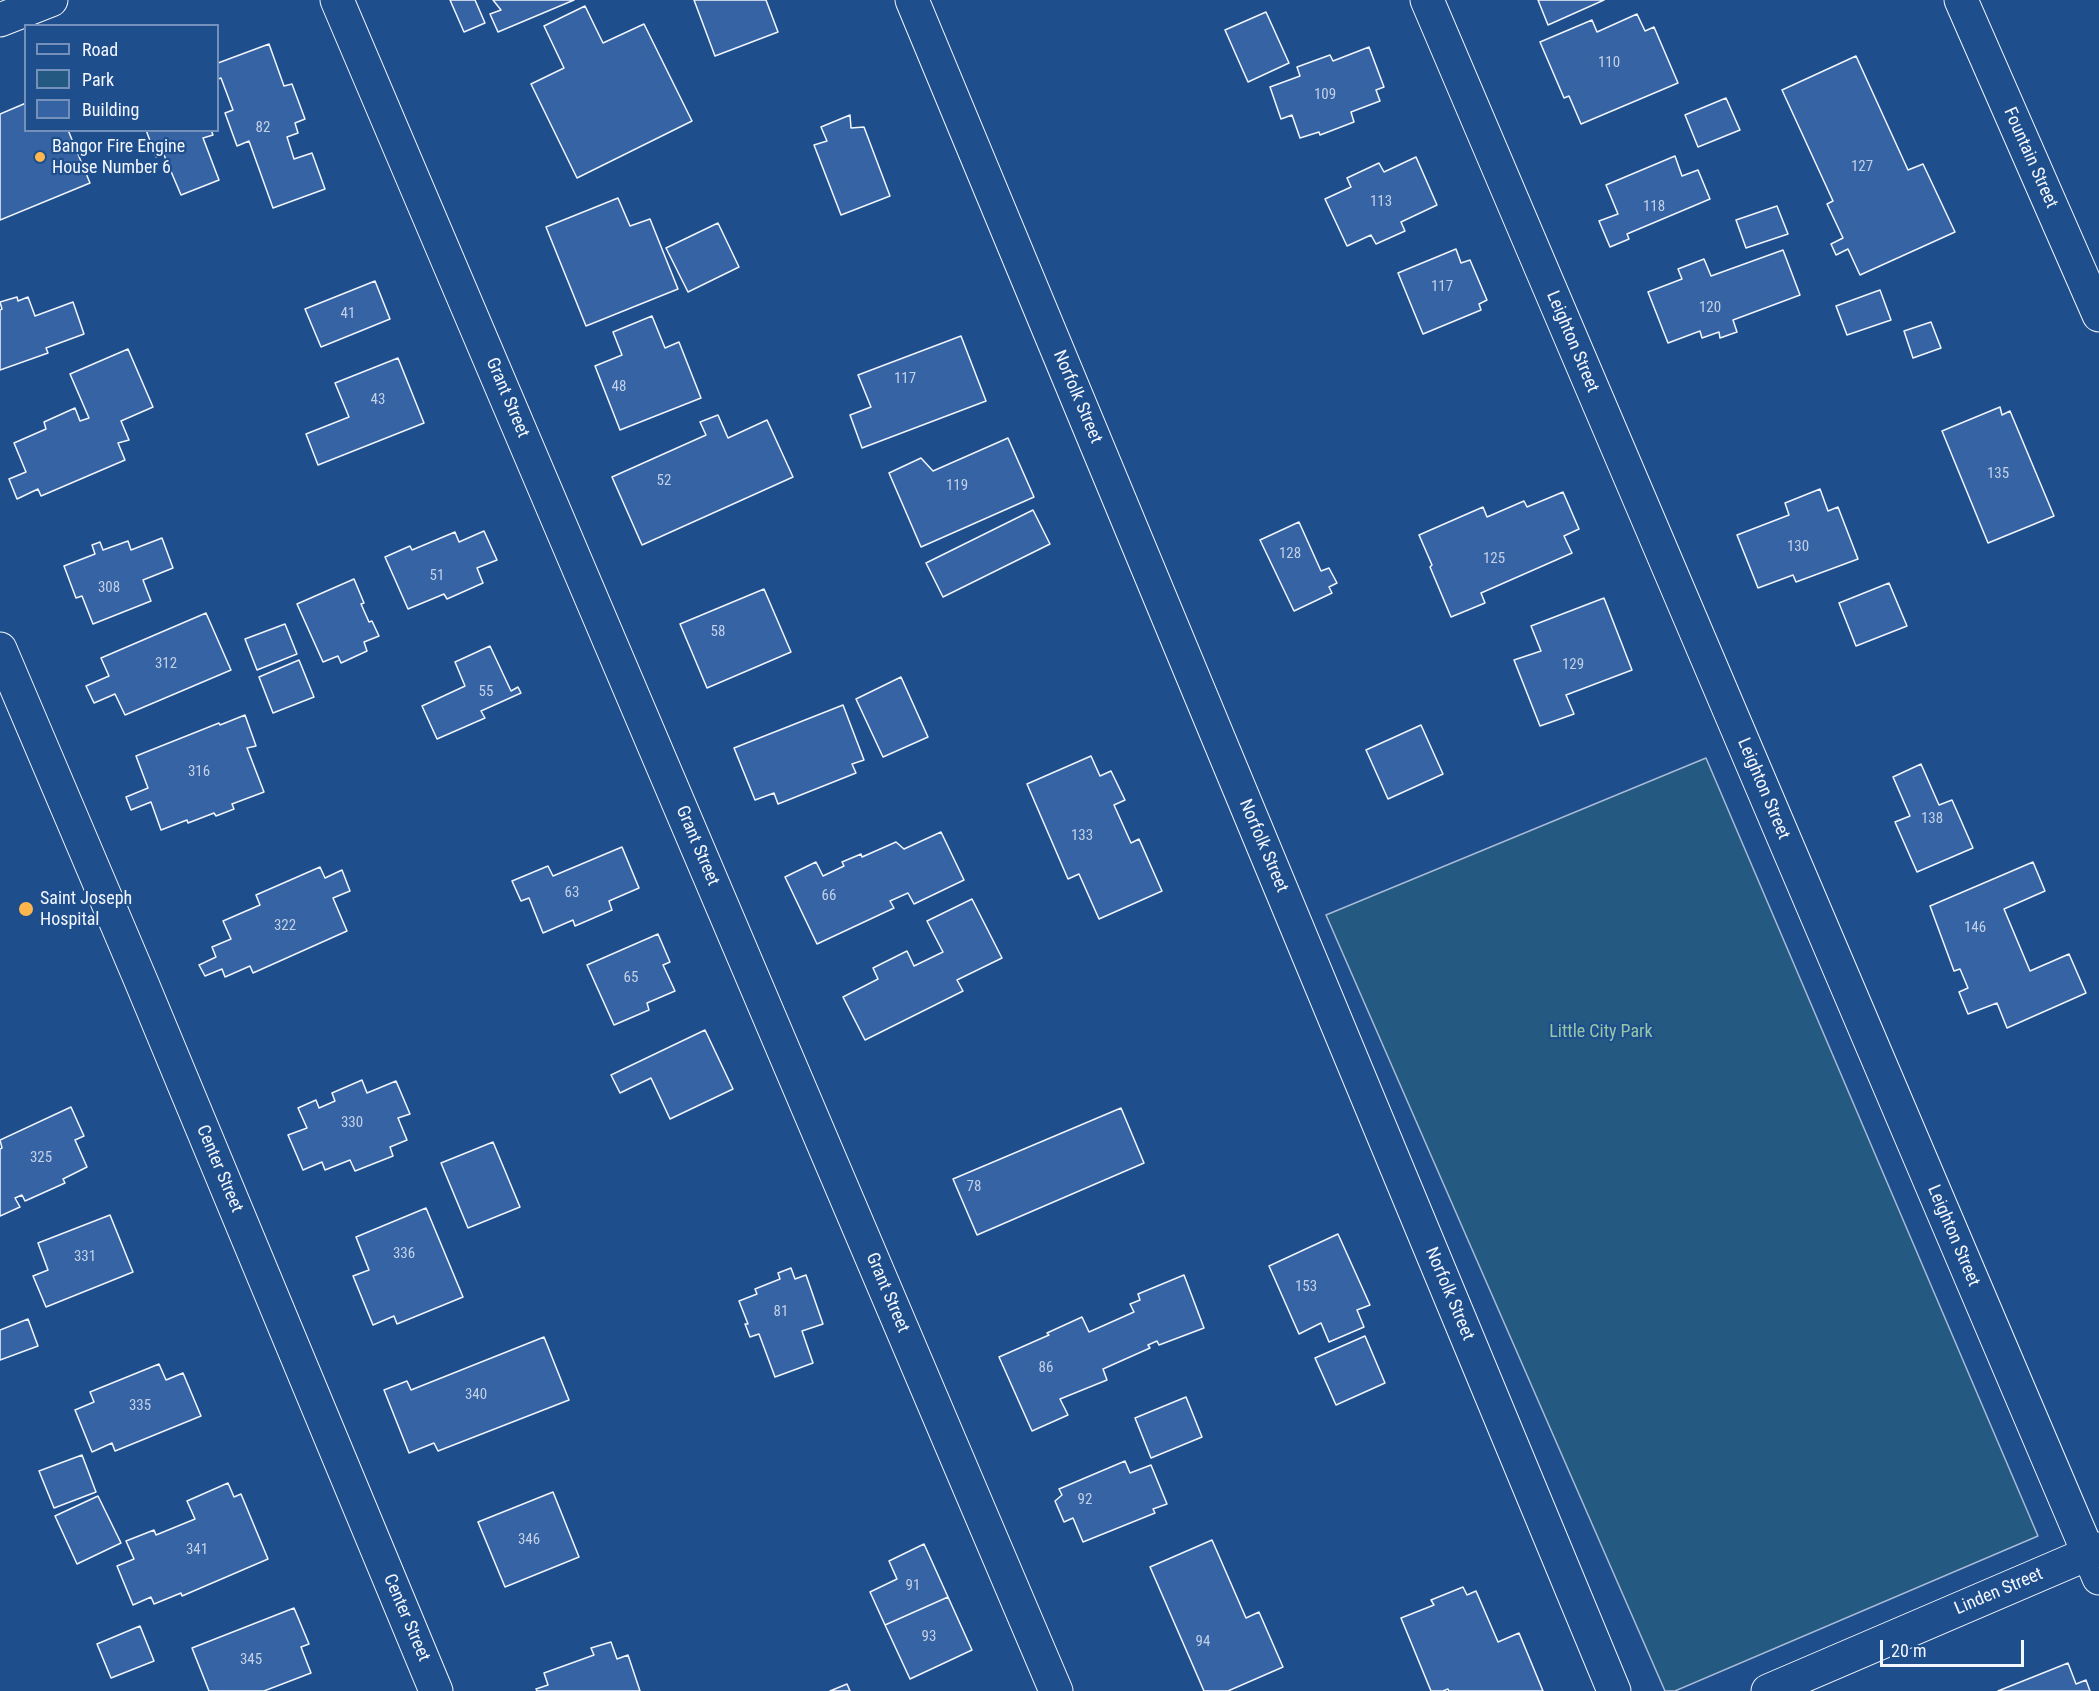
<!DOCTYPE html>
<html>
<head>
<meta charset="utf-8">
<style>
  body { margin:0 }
  #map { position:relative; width:2099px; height:1691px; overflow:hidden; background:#1f4e8c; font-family:"Roboto Condensed",sans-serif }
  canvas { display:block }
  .legend { position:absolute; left:24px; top:24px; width:195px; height:108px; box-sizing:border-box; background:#1f4e8c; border:2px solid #7391ba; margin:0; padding:8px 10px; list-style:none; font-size:18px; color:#f2f6ff }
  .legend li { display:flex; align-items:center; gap:12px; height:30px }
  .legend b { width:30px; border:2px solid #7391ba }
  .scale { position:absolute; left:1880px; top:1640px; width:144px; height:27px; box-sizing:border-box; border:3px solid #f2f6ff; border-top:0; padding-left:8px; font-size:18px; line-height:21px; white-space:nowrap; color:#f2f6ff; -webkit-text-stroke:4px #1f4e8c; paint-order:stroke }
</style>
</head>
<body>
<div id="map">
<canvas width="2099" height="1691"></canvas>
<ul class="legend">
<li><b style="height:8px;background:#1f4e8c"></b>Road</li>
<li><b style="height:16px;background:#245a82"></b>Park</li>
<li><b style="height:16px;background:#3563a3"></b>Building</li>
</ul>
<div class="scale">20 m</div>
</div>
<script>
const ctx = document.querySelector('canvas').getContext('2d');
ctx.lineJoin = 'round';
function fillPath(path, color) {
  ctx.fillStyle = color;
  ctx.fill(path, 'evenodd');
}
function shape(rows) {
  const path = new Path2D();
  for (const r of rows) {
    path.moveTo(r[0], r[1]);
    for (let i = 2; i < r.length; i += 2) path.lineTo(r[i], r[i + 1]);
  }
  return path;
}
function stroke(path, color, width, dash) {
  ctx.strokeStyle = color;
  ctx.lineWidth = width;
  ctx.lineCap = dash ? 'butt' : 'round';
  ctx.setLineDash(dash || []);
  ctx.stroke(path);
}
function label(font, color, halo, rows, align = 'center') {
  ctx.font = font + ' "Roboto Condensed",sans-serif';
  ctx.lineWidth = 4.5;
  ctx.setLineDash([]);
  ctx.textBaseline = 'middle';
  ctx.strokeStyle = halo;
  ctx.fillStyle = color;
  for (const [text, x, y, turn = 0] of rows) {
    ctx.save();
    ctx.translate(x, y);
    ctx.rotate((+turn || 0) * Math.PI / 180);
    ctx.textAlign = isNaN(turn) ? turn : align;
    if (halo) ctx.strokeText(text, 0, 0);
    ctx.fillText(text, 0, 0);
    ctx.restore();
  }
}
const green = shape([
  [1706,758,2038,1536,1675,1691,1665,1691,1326,915,1706,758]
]);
const building = shape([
  [450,0,475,0,485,23,464,32,450,0],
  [493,0,574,0,498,32,490,14,501,10,493,0],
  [694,0,766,0,778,32,715,56,694,0],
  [1538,0,1604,0,1548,25,1538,0],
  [585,6,603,43,644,24,692,121,577,178,531,84,564,68,544,26,585,6],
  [1266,12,1289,63,1248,82,1225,30,1266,12],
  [1637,14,1645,31,1654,27,1678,83,1581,124,1569,96,1564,98,1540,42,1592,20,1597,32,1637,14],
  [269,44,284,86,292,84,305,119,295,123,298,133,287,137,294,159,312,153,325,189,273,208,249,141,237,146,225,113,233,110,221,78,218,79,218,63,269,44],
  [1369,47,1384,87,1376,90,1380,101,1351,112,1354,122,1320,135,1319,132,1300,138,1292,115,1281,119,1270,87,1300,76,1297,67,1330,55,1333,61,1369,47],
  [1856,56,1908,170,1923,164,1955,232,1860,275,1848,249,1836,255,1831,244,1843,238,1827,204,1833,201,1782,90,1856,56],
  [1726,98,1740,130,1698,147,1685,115,1726,98],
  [26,103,26,130,68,130,90,183,0,220,0,114,26,103],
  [850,115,851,128,864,127,890,196,841,215,814,145,827,141,821,127,850,115],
  [146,130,211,130,213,135,203,138,219,180,181,195,164,155,156,157,146,130],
  [1675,156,1682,176,1698,170,1710,199,1627,234,1629,239,1610,247,1599,221,1618,214,1606,185,1675,156],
  [1416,157,1437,205,1401,222,1405,231,1376,244,1371,235,1347,246,1325,199,1351,187,1347,178,1379,163,1384,172,1416,157],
  [618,198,630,226,650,219,678,289,586,326,546,227,618,198],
  [1777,206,1788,234,1746,248,1736,220,1777,206],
  [718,223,739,267,688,292,666,248,718,223],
  [1456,249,1461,263,1470,260,1487,300,1479,304,1481,310,1423,334,1398,273,1456,249],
  [1783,250,1800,295,1733,320,1737,332,1720,338,1719,332,1702,338,1700,331,1668,343,1648,292,1682,279,1678,269,1704,259,1711,276,1783,250],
  [375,281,390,319,321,347,305,309,375,281],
  [1880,290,1891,320,1847,335,1836,306,1880,290],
  [17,297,18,301,28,297,35,316,73,302,84,334,46,348,48,353,0,370,0,310,2,309,0,302,17,297],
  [652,316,665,348,679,342,701,398,620,430,595,366,622,355,613,332,652,316],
  [1931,322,1941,348,1913,358,1904,331,1931,322],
  [961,336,986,401,862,448,850,415,871,407,858,375,961,336],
  [128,349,153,407,121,421,129,440,118,443,125,460,41,496,38,489,17,499,9,479,26,472,14,443,46,429,44,422,75,408,80,421,89,418,70,374,128,349],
  [398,358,424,423,318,465,306,434,349,417,335,383,398,358],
  [2000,407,2002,415,2010,411,2054,516,1988,543,1942,431,2000,407],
  [718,415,728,438,767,420,793,477,642,545,612,477,706,435,700,422,718,415],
  [1008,438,1034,497,921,547,889,473,921,458,933,471,1008,438],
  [1820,489,1828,511,1838,507,1858,559,1796,582,1793,575,1758,588,1737,535,1789,515,1785,503,1820,489],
  [1563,492,1579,529,1564,536,1572,553,1481,593,1485,603,1451,617,1430,567,1432,565,1419,535,1483,507,1487,517,1524,501,1527,507,1563,492],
  [1033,510,1050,544,943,597,926,563,1033,510],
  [1299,522,1321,571,1329,568,1337,583,1329,587,1332,593,1294,611,1260,540,1299,522],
  [484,531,497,560,477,568,483,583,447,599,444,594,408,609,385,557,410,546,412,550,455,532,459,542,484,531],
  [162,538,173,568,143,580,151,601,93,624,82,596,76,598,64,566,95,554,92,545,100,542,103,550,128,541,131,550,162,538],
  [354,579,364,603,361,604,369,622,372,621,379,636,364,642,367,651,341,663,338,656,323,662,297,604,354,579],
  [1889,583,1907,626,1856,646,1839,603,1889,583],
  [764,589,791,652,707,688,680,624,764,589],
  [1604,598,1632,670,1566,695,1574,714,1540,726,1514,660,1541,651,1531,626,1604,598],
  [206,613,231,670,125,715,115,694,94,703,86,686,109,676,101,658,206,613],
  [285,624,297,654,257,670,245,639,285,624],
  [490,646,511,691,518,687,521,693,481,711,485,718,437,739,422,706,465,686,455,662,490,646],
  [299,660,314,697,273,713,259,677,299,660],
  [901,677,928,737,883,757,856,699,901,677],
  [843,705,864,760,852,764,856,773,778,804,774,793,755,800,734,748,843,705],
  [245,715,256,746,247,748,264,792,232,804,234,809,216,816,214,813,188,823,187,820,161,830,151,802,131,810,126,797,148,788,136,756,219,723,220,725,245,715],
  [1421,725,1443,774,1388,799,1366,750,1421,725],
  [1091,756,1100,776,1111,771,1125,800,1114,805,1131,843,1139,839,1162,891,1099,919,1079,874,1068,879,1027,784,1091,756],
  [1921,764,1939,805,1952,800,1973,848,1917,872,1895,822,1910,816,1893,777,1921,764],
  [941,832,964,880,914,904,908,893,890,901,894,908,817,944,785,877,816,862,823,876,844,866,842,862,861,854,862,857,896,842,904,849,941,832],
  [622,847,639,888,609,901,612,910,575,926,573,920,543,933,529,898,521,901,512,881,548,866,553,876,622,847],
  [2033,862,2045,891,2004,909,2030,971,2069,954,2086,993,2007,1028,1997,1003,1968,1014,1959,992,1968,988,1960,969,1954,971,1930,906,2033,862],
  [320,867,325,878,342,870,350,891,333,898,347,931,253,973,250,966,225,977,222,969,205,976,199,965,216,957,212,947,231,939,223,921,260,905,256,895,320,867],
  [972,899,1002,958,957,980,963,991,865,1040,843,997,878,979,873,968,907,951,914,966,943,952,927,921,972,899],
  [658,934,670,962,663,965,675,991,647,1003,649,1010,614,1025,587,965,658,934],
  [705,1030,733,1089,670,1119,651,1078,620,1093,611,1075,705,1030],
  [362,1080,367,1093,396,1081,410,1114,398,1118,407,1140,390,1147,393,1156,355,1171,350,1160,325,1170,322,1162,303,1170,288,1135,307,1128,298,1108,316,1100,319,1108,335,1101,332,1093,362,1080],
  [71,1107,84,1136,75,1140,87,1167,63,1179,65,1183,25,1201,22,1195,15,1198,20,1207,0,1216,0,1149,2,1148,0,1140,71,1107],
  [1121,1108,1144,1163,977,1235,953,1179,1121,1108],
  [493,1142,520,1207,468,1228,441,1163,493,1142],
  [426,1208,463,1297,397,1324,394,1316,373,1325,353,1276,369,1270,356,1237,426,1208],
  [110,1215,133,1272,46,1307,33,1276,48,1270,38,1243,110,1215],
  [1338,1234,1370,1305,1357,1310,1364,1327,1329,1342,1321,1323,1299,1334,1269,1266,1338,1234],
  [791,1268,795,1279,806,1275,823,1324,802,1331,813,1363,775,1377,759,1334,750,1337,745,1324,748,1324,739,1301,757,1294,755,1289,780,1279,778,1273,791,1268],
  [1184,1275,1204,1328,1159,1345,1157,1341,1148,1345,1150,1348,1103,1369,1107,1380,1060,1399,1068,1415,1032,1431,999,1357,1049,1335,1047,1333,1082,1317,1089,1332,1134,1312,1130,1304,1140,1300,1138,1294,1184,1275],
  [28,1319,38,1346,0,1360,0,1330,28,1319],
  [1365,1336,1385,1383,1336,1405,1315,1358,1365,1336],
  [544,1337,569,1400,438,1451,434,1443,409,1453,384,1390,407,1381,411,1390,544,1337],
  [159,1364,166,1380,183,1373,201,1416,115,1451,112,1443,92,1452,75,1410,94,1402,90,1392,159,1364],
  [1186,1397,1202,1437,1151,1458,1135,1418,1186,1397],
  [82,1455,96,1492,54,1508,39,1471,82,1455],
  [1125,1461,1130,1473,1151,1465,1167,1504,1153,1509,1155,1513,1083,1542,1073,1518,1064,1522,1055,1501,1062,1495,1059,1489,1125,1461],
  [228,1483,234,1497,241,1494,268,1559,182,1596,181,1593,154,1604,151,1597,133,1605,117,1566,134,1559,126,1541,154,1530,156,1535,195,1519,187,1501,228,1483],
  [553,1492,579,1557,505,1587,478,1522,553,1492],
  [98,1496,121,1543,77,1564,55,1516,98,1496],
  [1212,1540,1246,1618,1259,1612,1283,1667,1228,1691,1204,1691,1150,1567,1212,1540],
  [924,1544,948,1597,885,1625,870,1592,897,1579,889,1561,924,1544],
  [1463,1587,1467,1595,1476,1591,1498,1642,1519,1633,1543,1691,1449,1691,1448,1689,1443,1691,1431,1691,1401,1618,1434,1605,1431,1600,1463,1587],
  [948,1597,972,1650,910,1679,885,1625,948,1597],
  [294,1608,309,1644,301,1647,311,1673,264,1691,209,1691,192,1648,294,1608],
  [140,1626,154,1661,111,1678,97,1644,140,1626],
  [611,1642,617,1659,628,1655,640,1691,537,1691,536,1689,548,1685,544,1673,594,1655,591,1648,611,1642],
  [2068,1663,2076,1684,2086,1680,2090,1691,1998,1691,2068,1663],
  [847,1684,850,1691,830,1691,847,1684]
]);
const minor = shape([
  [337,0,1056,1691],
  [912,0,1614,1691],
  [1427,0,2099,1578],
  [1961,0,2099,315],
  [0,20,51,0],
  [0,649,141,981,436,1691],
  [1768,1691,2099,1549]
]);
const markers = [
  [40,157,6,"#ffb74d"],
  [26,909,8,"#ffb74d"]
];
const numberNames = [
  ["110",1609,63],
  ["109",1325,95],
  ["82",263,128],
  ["127",1862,167],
  ["113",1381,202],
  ["118",1654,207],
  ["117",1442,287],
  ["120",1710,308],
  ["41",348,314],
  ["117",905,379],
  ["48",619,387],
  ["43",378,400],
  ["135",1998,474],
  ["52",664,481],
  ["119",957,486],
  ["130",1798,547],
  ["128",1290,554],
  ["125",1494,559],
  ["51",437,576],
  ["308",109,588],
  ["58",718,632],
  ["312",166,664],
  ["129",1573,665],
  ["55",486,692],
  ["316",199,772],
  ["138",1932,819],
  ["133",1082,836],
  ["63",572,893],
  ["66",829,896],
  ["322",285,926],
  ["146",1975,928],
  ["65",631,978],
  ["330",352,1123],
  ["325",41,1158],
  ["78",974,1187],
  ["336",404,1254],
  ["331",85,1257],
  ["153",1306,1287],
  ["81",781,1312],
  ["86",1046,1368],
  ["340",476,1395],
  ["335",140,1406],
  ["92",1085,1500],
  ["346",529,1540],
  ["341",197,1550],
  ["91",913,1586],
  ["93",929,1637],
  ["94",1203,1642],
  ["345",251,1660]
];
const poiNames = [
  ["Bangor Fire Engine",52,147],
  ["House Number 6",52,168],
  ["Saint Joseph",40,899],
  ["Hospital",40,920]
];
const streetNames = [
  ["Fountain Street",2030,158,66],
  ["Leighton Street",1572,342,67],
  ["Norfolk Street",1077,397,67],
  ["Grant Street",507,398,67],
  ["Leighton Street",1763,789,67],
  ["Grant Street",697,846,67],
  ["Norfolk Street",1263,846,67],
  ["Center Street",219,1169,67],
  ["Leighton Street",1953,1236,67],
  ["Grant Street",887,1293,67],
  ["Norfolk Street",1449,1294,67],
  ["Linden Street",1999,1592,-23],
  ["Center Street",406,1618,67]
];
const parkNames = [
  ["Little City Park",1601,1032]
];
fillPath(green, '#245a82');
stroke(green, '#a8bbd7', 1.5);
fillPath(building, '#3563a3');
stroke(building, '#f2f6ff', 1.5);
stroke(minor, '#f2f6ff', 35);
stroke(minor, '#1f4e8c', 33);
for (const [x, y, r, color] of markers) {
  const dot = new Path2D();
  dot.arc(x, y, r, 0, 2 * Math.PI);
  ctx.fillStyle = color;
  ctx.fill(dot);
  stroke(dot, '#1f4e8c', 2);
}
label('15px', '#c3d1e8', null, numberNames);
label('18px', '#f2f6ff', '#1f4e8c', poiNames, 'left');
label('18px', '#f2f6ff', '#1f4e8c', streetNames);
label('18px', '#97c8a6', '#1f4e8c', parkNames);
</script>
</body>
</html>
